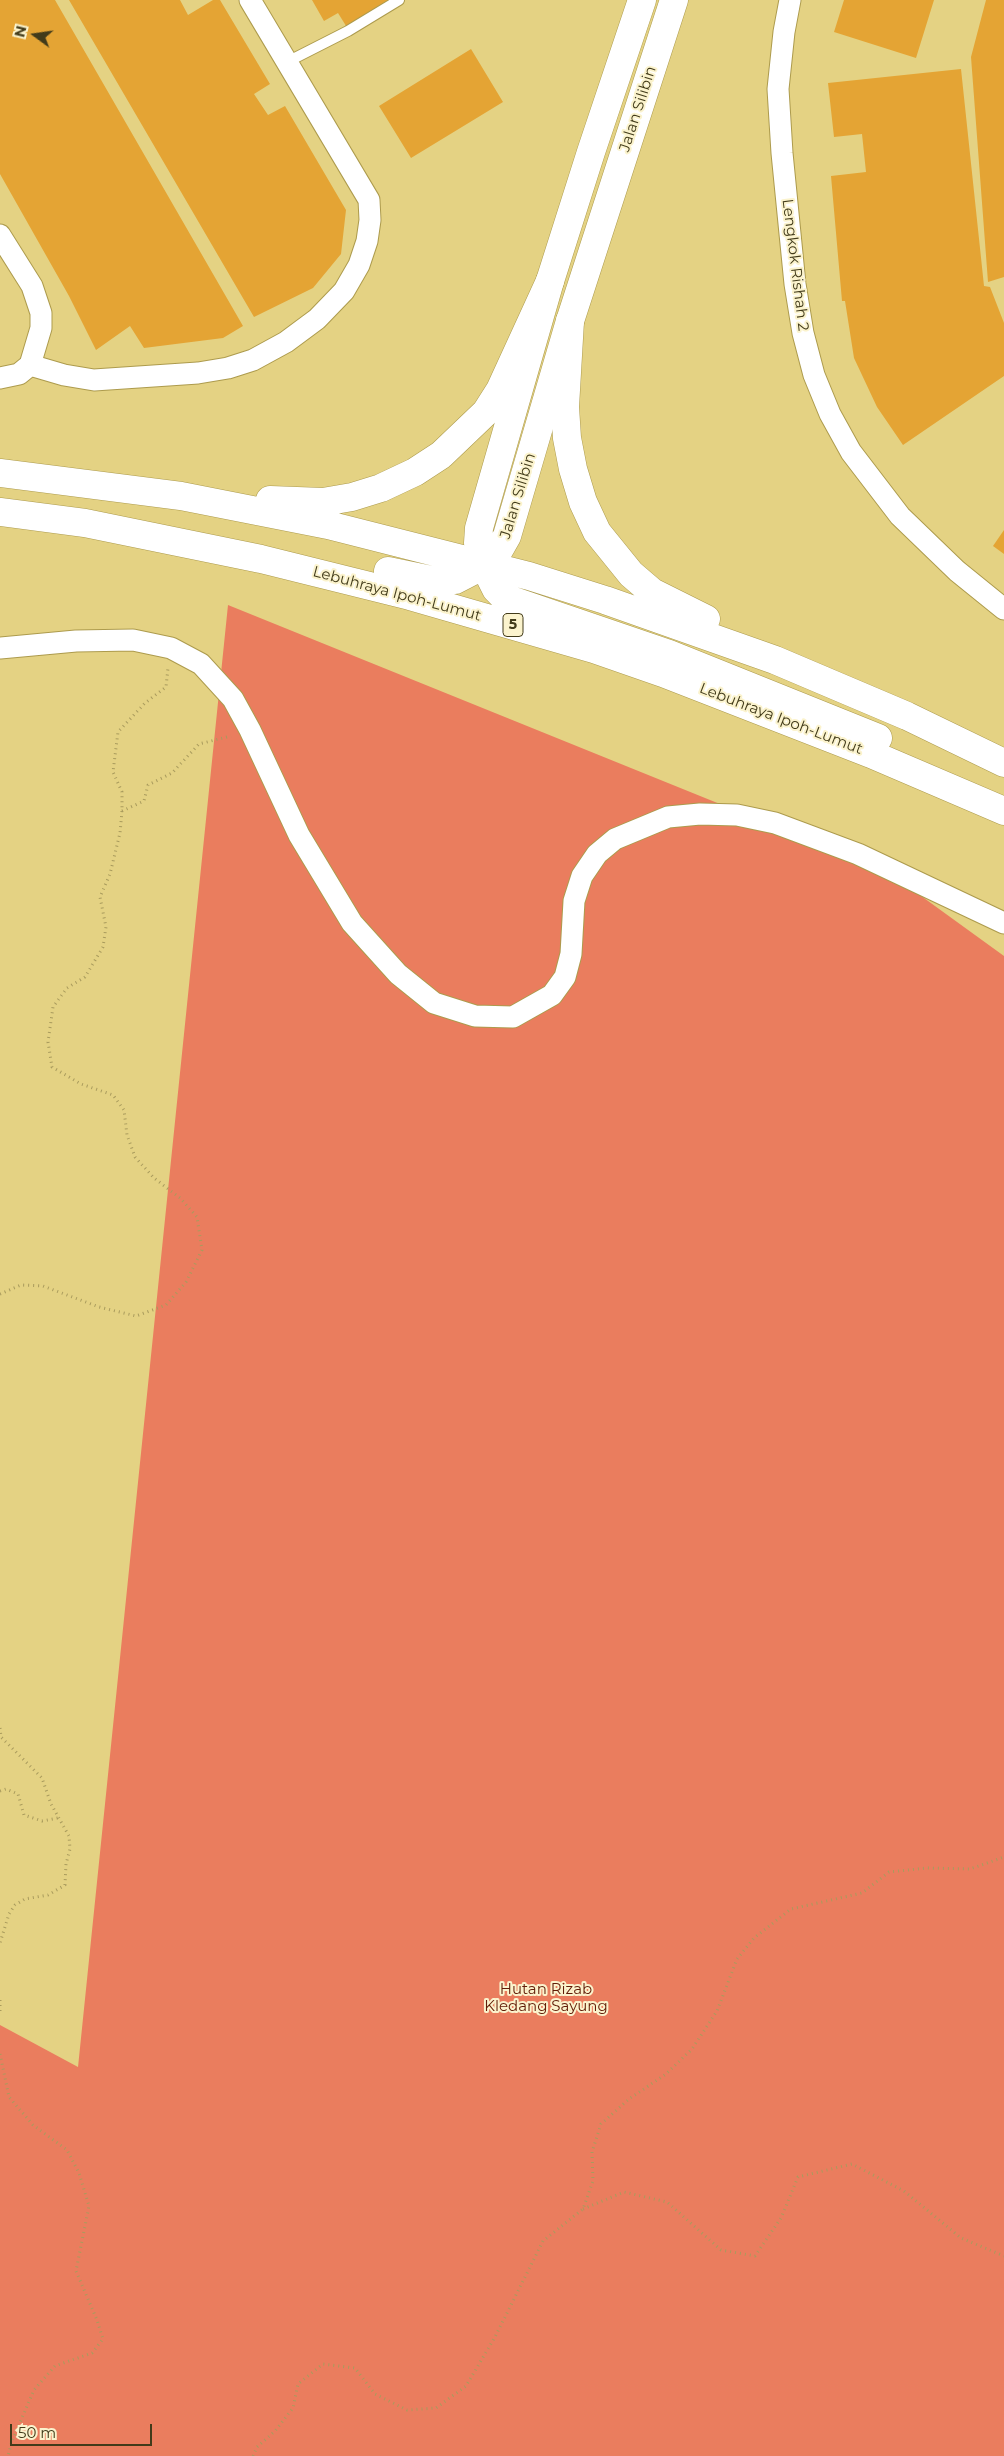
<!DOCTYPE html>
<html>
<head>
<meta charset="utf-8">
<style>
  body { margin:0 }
  #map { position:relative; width:1004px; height:2456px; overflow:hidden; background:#e4d283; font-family:Montserrat,sans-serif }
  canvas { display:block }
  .north { position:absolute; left:10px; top:10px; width:50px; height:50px; -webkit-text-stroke:4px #fbf3cd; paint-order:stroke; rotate:284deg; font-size:14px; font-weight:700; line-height:20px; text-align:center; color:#423b1a }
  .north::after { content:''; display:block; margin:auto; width:18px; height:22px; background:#423b1a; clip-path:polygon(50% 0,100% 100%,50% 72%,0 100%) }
  .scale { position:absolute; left:10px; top:2424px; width:142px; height:22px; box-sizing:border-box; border:2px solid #423b1a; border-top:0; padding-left:6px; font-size:15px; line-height:18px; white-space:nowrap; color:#423b1a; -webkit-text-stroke:4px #fbf3cd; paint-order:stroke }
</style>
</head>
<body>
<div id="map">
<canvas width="1004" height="2456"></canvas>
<div class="north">N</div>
<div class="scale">50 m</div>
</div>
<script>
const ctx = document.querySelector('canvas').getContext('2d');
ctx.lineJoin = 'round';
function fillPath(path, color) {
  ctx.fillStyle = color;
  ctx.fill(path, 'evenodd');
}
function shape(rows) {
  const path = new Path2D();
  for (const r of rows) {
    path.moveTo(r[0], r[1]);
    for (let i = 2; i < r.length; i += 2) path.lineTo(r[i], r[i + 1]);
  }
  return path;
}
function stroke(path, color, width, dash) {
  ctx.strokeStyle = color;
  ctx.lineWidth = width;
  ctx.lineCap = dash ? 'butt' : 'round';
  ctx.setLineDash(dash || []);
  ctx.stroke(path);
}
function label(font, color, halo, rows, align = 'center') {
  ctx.font = font + ' Montserrat,sans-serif';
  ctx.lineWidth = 4;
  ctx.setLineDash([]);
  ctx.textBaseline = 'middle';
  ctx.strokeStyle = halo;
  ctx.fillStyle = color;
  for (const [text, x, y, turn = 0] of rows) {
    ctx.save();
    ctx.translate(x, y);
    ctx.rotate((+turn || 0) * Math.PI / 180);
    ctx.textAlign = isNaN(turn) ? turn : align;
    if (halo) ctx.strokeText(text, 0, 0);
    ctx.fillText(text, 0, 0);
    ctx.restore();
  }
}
const forest = shape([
  [228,605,888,872,1004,956,1004,2456,0,2456,0,2025,78,2067]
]);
const building = shape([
  [0,0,55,0,243,326,223,338,144,348,130,326,96,350,69,296,0,174],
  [69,0,180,0,188,15,213,0,220,0,270,84,254,94,268,115,285,106,346,210,341,254,313,288,254,317],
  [312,0,398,0,348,29,338,13,324,21],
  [844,0,934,0,916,58,834,32],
  [986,0,1004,0,1004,277,988,282,971,57],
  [471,49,503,102,411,158,379,106],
  [961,69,984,286,990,287,1004,323,1004,376,903,445,877,407,854,358,845,301,842,301,831,176,866,172,862,134,834,137,828,83],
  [1004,530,1004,554,993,546]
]);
const path = shape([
  [122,811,144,801,148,785,172,773,199,744,231,736],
  [0,1294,21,1285,43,1286,99,1307,136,1316,166,1305,186,1282,202,1250,197,1217,180,1198,154,1178,135,1157,127,1135,124,1110,113,1095,81,1084,52,1067,48,1042,53,1007,67,988,85,977,103,947,106,927,100,897,110,874,120,833,122,811,122,792,113,772,118,732,145,703,166,687,168,668],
  [0,1728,1,1737,42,1778,51,1804,69,1836,70,1849,66,1864,65,1885,48,1895,25,1899,15,1905,9,1914,0,1943],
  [0,1791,6,1789,18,1794,24,1815,42,1821,58,1818],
  [0,2000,0,2015],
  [0,2054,9,2097,33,2125,67,2150,79,2173,89,2206,76,2271,97,2320,103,2339,92,2353,55,2366,34,2390,12,2441,8,2456],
  [583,2209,624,2192,667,2202,721,2250,755,2256,781,2218,798,2177,852,2164,904,2191,961,2238,1004,2256],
  [253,2456,257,2447,275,2431,293,2408,298,2384,323,2364,355,2368,375,2394,407,2410,436,2408,466,2386,495,2337,543,2241,583,2209,593,2181,592,2152,601,2124,629,2099,666,2074,692,2049,717,2011,737,1959,754,1938,791,1909,862,1893,889,1872,927,1868,970,1869,1004,1857]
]);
const service = shape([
  [287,62,348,31,399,0]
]);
const minor = shape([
  [790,0,784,32,778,89,782,153,795,284,803,333,814,375,830,414,851,452,900,516,957,571,1004,609],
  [0,235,32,286,41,313,41,328,30,365],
  [30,365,64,375,94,380,198,373,228,368,253,360,286,342,317,319,344,291,359,265,367,241,370,220,369,200,250,0],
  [0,378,19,374,30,365],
  [0,648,76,641,133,640,171,648,201,664,233,699,250,730,299,835,352,923,398,974,434,1003,475,1016,513,1017,552,995,565,977,571,954,574,901,582,876,597,854,615,839,668,817,700,814,737,815,775,823,858,854,1004,923]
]);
const primary = shape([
  [642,0,591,152,550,281,479,528,478,543,484,565,495,557,507,536,570,321,674,0]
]);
const trunk = shape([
  [570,321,565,407,567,438,573,469,583,502,597,532,631,574,652,592,706,619],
  [0,473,181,496,328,525,529,576,605,600,775,660,907,716,1004,763],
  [270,500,323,502,352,497,381,488,415,472,441,455,486,412,500,390,550,281],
  [0,512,85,523,261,559,410,596,594,649,663,673,871,754,1004,811],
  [484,565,496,589,505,598,669,654,878,738],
  [388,571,441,582,455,580,484,565]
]);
const shields = [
  [513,625,20]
];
const shieldNames = [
  ["5",513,625]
];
const streetNames = [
  ["Jalan Silibin",638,109,-72],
  ["Lengkok Rishah 2",795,265,83],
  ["Jalan Silibin",518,496,-73],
  ["Lebuhraya Ipoh-Lumut",397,594,15],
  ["Lebuhraya Ipoh-Lumut",781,719,21]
];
const parkNames = [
  ["Hutan Rizab",546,1990],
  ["Kledang Sayung",546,2007]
];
fillPath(forest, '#ea7d5e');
fillPath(building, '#e4a434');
stroke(service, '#ad9b4d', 12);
stroke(minor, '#ad9b4d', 23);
stroke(primary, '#ad9b4d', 29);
stroke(trunk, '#ad9b4d', 29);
stroke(path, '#a99b5d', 3, [1, 4]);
stroke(service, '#fff', 10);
stroke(minor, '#fff', 21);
stroke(primary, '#fff', 28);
stroke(trunk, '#fff', 28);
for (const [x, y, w] of shields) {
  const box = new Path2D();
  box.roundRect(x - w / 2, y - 11.5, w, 23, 4);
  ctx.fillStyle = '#fbf3cd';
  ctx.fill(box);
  stroke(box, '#423b1a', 1);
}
label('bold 14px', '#423b1a', null, shieldNames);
label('15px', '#423b1a', '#fbf3cd', streetNames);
label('15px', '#611c07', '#fbf3cd', parkNames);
</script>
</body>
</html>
